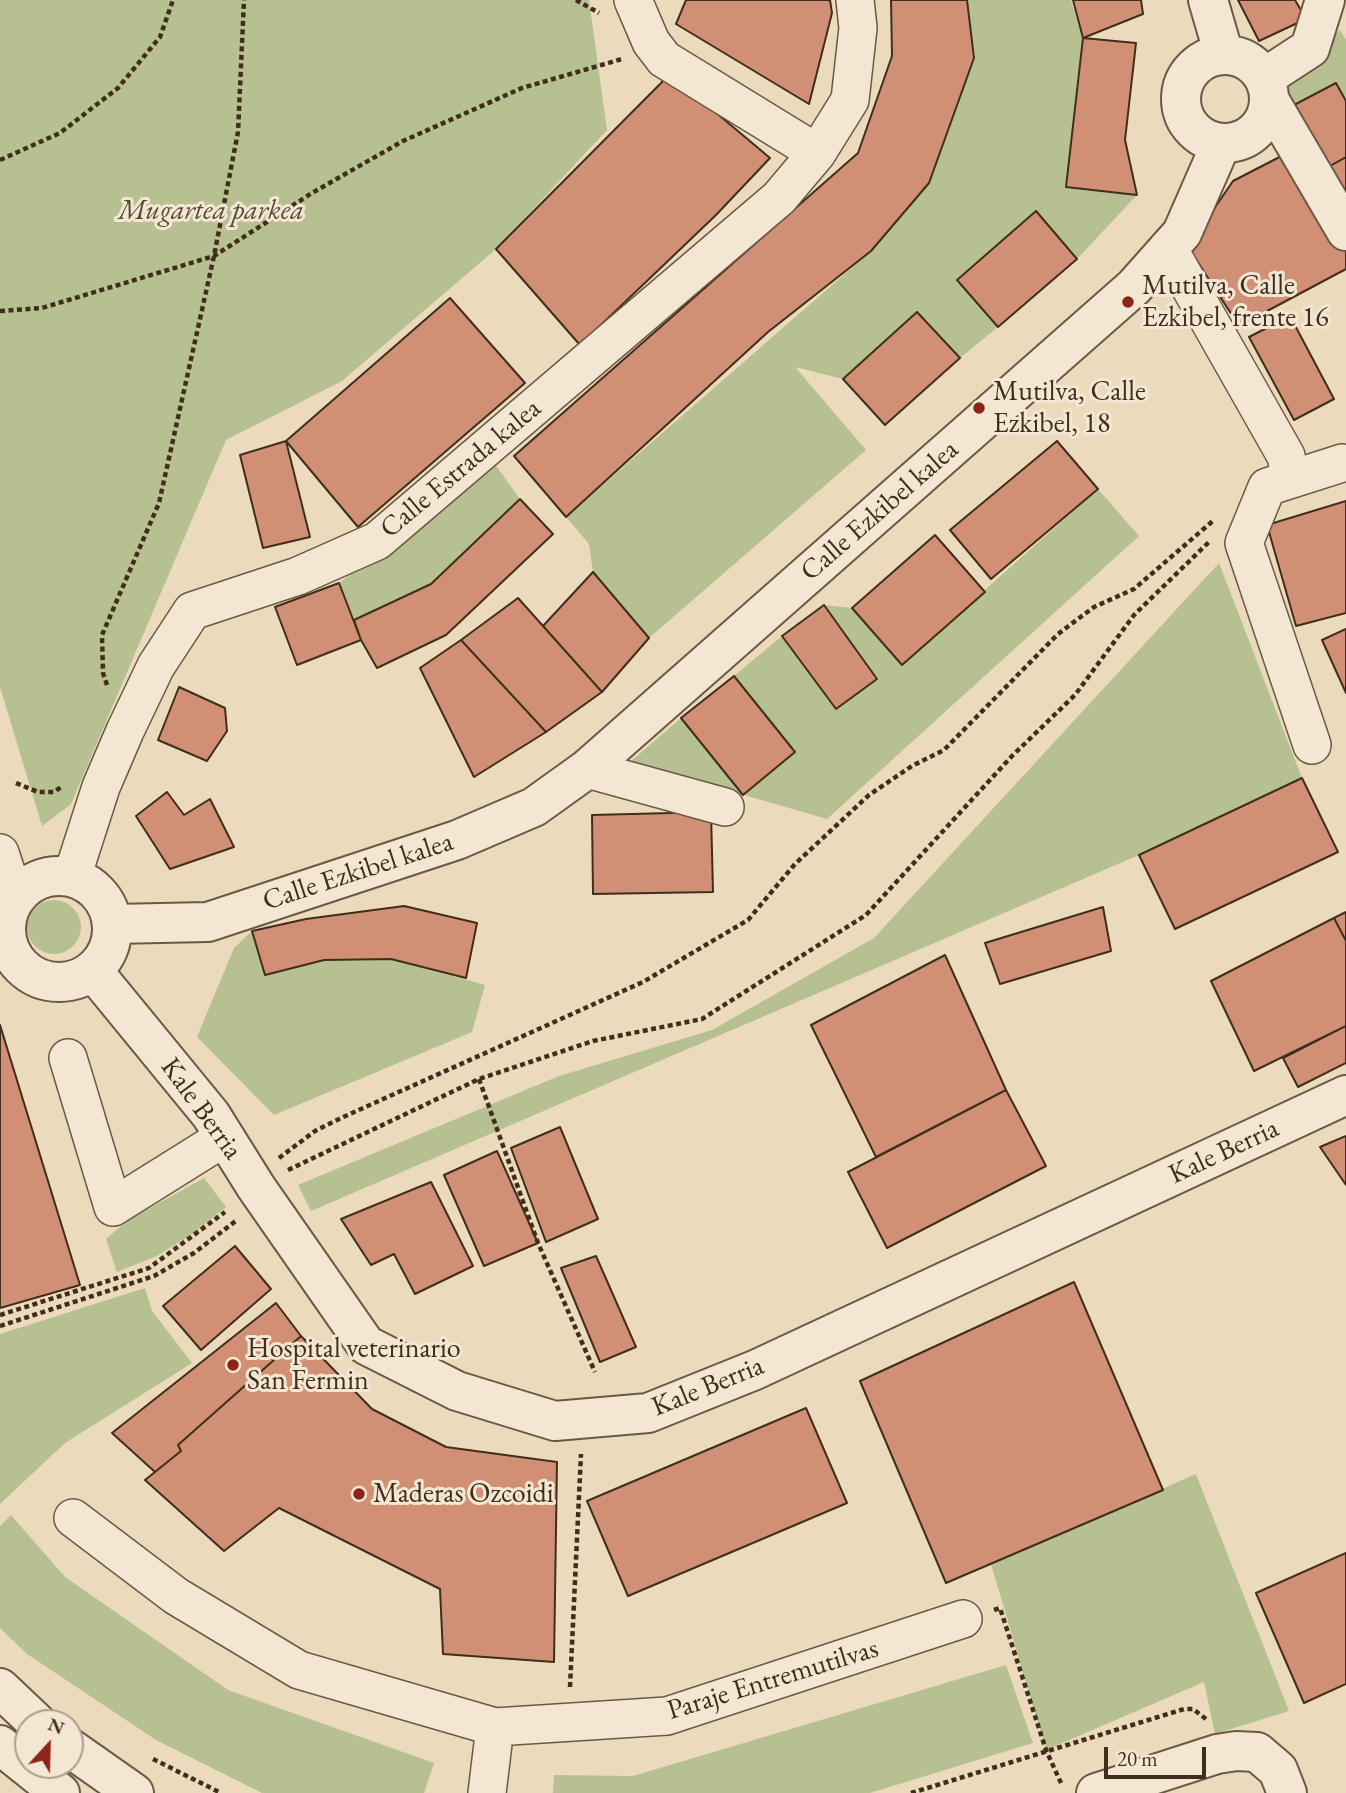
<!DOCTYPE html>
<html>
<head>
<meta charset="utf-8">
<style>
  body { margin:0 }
  #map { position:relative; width:1346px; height:1793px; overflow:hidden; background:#ecdabd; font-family:"EB Garamond",serif }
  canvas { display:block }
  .north { position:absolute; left:14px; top:1709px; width:70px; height:70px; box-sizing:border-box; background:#f3e7d4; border:2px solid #ab9d8a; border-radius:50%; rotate:22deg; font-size:19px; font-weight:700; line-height:28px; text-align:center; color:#402e1c }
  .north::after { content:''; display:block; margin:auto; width:24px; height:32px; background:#8f2418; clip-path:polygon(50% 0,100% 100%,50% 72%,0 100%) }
  .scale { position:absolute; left:1104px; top:1747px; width:102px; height:32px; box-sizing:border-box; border:4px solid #402e1c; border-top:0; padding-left:9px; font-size:21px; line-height:24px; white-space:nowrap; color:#402e1c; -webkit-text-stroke:5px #f3e7d4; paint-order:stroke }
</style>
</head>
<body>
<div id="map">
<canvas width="1346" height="1793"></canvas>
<div class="north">N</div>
<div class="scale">20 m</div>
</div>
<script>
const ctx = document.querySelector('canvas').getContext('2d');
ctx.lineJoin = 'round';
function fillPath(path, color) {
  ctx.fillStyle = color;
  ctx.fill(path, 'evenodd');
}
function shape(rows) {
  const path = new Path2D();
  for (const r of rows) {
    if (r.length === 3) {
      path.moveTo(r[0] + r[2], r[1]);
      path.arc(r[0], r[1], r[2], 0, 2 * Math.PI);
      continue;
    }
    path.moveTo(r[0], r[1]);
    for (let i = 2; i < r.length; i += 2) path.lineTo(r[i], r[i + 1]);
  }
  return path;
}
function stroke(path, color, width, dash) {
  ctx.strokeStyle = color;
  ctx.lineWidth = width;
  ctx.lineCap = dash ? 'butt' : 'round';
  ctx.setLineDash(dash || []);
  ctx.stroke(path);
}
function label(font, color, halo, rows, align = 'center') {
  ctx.font = font + ' "EB Garamond",serif';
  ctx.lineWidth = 6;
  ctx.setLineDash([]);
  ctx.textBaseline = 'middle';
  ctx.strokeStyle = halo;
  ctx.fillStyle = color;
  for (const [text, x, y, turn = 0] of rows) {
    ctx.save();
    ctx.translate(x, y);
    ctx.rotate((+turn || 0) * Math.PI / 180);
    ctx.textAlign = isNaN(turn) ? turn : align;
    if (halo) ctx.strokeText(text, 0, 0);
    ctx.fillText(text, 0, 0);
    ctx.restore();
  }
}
const green = shape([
  [0,0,589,0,607,130,496,249,342,381,226,440,71,804,42,826,0,687],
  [967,0,1071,0,1083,38,1066,186,1137,195,1077,259,1035,211,957,279,998,327,960,358,917,312,843,379,795,367,866,450,649,638,593,572,589,544,566,517,871,251,929,183,974,58],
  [1340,30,1346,40,1346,100,1336,83,1294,105,1286,83],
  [494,463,520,499,431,584,354,620,339,583],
  [1098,489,1139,536,827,819,630,762,681,718,743,794,795,752,734,676,782,636,836,708,877,679,824,605,852,608,902,664],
  [1219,563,1302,778,1139,855,311,1211,298,1185,559,1076,712,1030,874,938],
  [54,927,27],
  [252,931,265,975,324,960,391,959,485,985,472,1032,274,1115,197,1037,234,948],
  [204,1178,226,1207,192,1234,157,1256,117,1272,106,1239,128,1220],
  [145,1288,152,1311,192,1363,65,1443,0,1504,0,1334],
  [1196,1474,1289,1711,1215,1734,1204,1682,1046,1750,991,1564],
  [11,1515,65,1577,228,1690,434,1763,424,1793,262,1793,156,1740,27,1654,0,1628,0,1526],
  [1006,1665,1033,1743,870,1793,553,1793,554,1775,633,1776]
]);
const building = shape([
  [686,0,830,0,832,13,809,104,676,24,686,0],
  [891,0,967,0,974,58,929,183,871,251,768,332,566,517,514,456,858,153,892,56,891,0],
  [1073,0,1141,0,1143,14,1083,38,1073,0],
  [1238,0,1295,0,1306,19,1259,41,1238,0],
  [1083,38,1136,43,1125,140,1137,195,1066,187,1083,38],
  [670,74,770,158,716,215,580,345,496,249,670,74],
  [1336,83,1346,101,1346,157,1328,167,1294,105,1336,83],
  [1297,148,1346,250,1346,269,1239,326,1188,247,1233,181,1297,148],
  [1346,157,1346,196,1328,167,1346,157],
  [1036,211,1077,259,998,327,957,280,1036,211],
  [450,298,525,383,358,527,286,441,450,298],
  [917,312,960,358,885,425,843,379,917,312],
  [1290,316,1334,399,1294,420,1249,337,1290,316],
  [286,441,310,537,263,548,240,455,286,441],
  [1057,441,1098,489,991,579,950,530,1057,441],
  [520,499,553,534,446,635,377,668,361,640,354,620,431,584,520,499],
  [1346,501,1346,613,1296,626,1267,525,1346,501],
  [935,535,985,592,902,665,852,608,935,535],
  [593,572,649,638,602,692,543,626,593,572],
  [339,583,361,640,297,665,275,607,339,583],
  [518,598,602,692,546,732,461,640,518,598],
  [824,605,877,679,836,709,782,636,824,605],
  [1346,629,1346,693,1322,640,1346,629],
  [461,640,546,732,474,777,420,668,461,640],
  [734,676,795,752,743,795,681,718,734,676],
  [179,687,225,708,227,731,207,761,158,740,179,687],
  [1302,778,1338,852,1175,929,1139,855,1302,778],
  [167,792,184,815,210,799,234,847,170,869,136,816,167,792],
  [711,812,713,892,593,894,592,815,711,812],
  [404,906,477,923,466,978,391,959,324,960,265,975,252,931,306,919,404,906],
  [1103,907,1111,951,1000,984,985,943,1103,907],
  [1346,912,1346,941,1334,918,1346,912],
  [1334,918,1346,941,1346,1026,1254,1071,1211,981,1334,918],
  [945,955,1006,1090,876,1157,811,1025,945,955],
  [0,1025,80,1285,0,1308,0,1025],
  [1346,1026,1346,1063,1298,1087,1283,1058,1346,1026],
  [1006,1090,1046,1166,887,1248,848,1172,1006,1090],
  [560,1127,598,1219,546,1242,511,1148,560,1127],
  [1346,1136,1346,1185,1320,1147,1346,1136],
  [497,1151,538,1243,484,1266,444,1175,497,1151],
  [431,1182,473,1266,415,1294,394,1254,371,1265,341,1219,431,1182],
  [235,1246,271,1289,201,1350,163,1306,235,1246],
  [596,1256,636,1347,600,1362,561,1268,596,1256],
  [1074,1282,1163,1490,946,1583,860,1381,1074,1282],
  [276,1303,301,1336,178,1445,181,1451,155,1472,112,1433,276,1303],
  [301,1336,372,1409,446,1447,557,1462,554,1662,443,1654,440,1589,279,1508,224,1551,145,1480,181,1451,178,1445,301,1336],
  [806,1408,847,1503,628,1596,587,1501,806,1408],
  [1346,1553,1346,1684,1304,1703,1256,1593,1346,1553]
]);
const path = shape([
  [576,0,599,13],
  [0,160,60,133,118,88,160,37,173,0],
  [0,311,42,308,214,256,312,193,403,141,522,88,622,59],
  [107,685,103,673,102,635,159,503,214,256,238,132,244,0],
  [16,783,38,792,54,792,63,786],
  [479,1079,538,1243,595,1372],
  [279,1158,315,1131,341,1118,643,982,748,920,795,864,869,795,912,766,944,750,1058,634,1094,607,1134,589,1214,520],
  [288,1170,479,1079,593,1041,702,1019,866,915,1012,756,1075,695,1134,615,1210,541],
  [0,1315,149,1268,225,1212],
  [0,1326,154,1276,194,1253,237,1220],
  [994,1610,1000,1608,1046,1750,1061,1783],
  [570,1687,581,1454],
  [153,1759,221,1793],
  [911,1793,1184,1709,1193,1709,1206,1719]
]);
const minor = shape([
  [633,0,651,42,664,59,817,153],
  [1168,248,1286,456,1290,477],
  [1312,745,1244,543,1267,487,1342,463],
  [587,769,725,807],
  [0,853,14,896],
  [72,877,101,787,125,731,156,666,192,611,298,576,377,541,779,198,817,153,850,100,858,28,855,0],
  [68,1058,113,1207,225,1137],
  [73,1518,176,1596,299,1670,495,1727,667,1716,963,1619],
  [487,1793,495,1727]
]);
const tertiary = shape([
  [1208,0,1224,55],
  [1225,99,44],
  [1264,78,1310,48,1325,0],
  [1270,101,1346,231],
  [59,929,53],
  [113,924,208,922,457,840,534,807,587,769,1134,287,1182,233,1221,144],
  [93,971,211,1115,256,1187,366,1345,457,1391,555,1421,648,1413,755,1370,1346,1095],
  [0,1688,37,1723],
  [0,1745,60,1793],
  [70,1748,134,1793],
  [1096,1793,1217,1754,1236,1751,1257,1752,1278,1770,1287,1793]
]);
const markers = [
  [1128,302,7,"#8f2418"],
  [979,408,7,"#8f2418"],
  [233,1365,7,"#8f2418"],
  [359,1494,7,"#8f2418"]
];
const parkNames = [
  ["Mugartea parkea",211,211]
];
const poiNames = [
  ["Mutilva, Calle",1142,286],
  ["Ezkibel, frente 16",1142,318],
  ["Mutilva, Calle",993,392],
  ["Ezkibel, 18",993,424],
  ["Hospital veterinario",247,1349],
  ["San Fermin",247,1381],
  ["Maderas Ozcoidi",373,1494]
];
const streetNames = [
  ["Calle Estrada kalea",461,469,-40],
  ["Calle Ezkibel kalea",880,511,-41],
  ["Calle Ezkibel kalea",358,872,-18],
  ["Kale Berria",201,1109,54],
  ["Kale Berria",1224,1152,-25],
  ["Kale Berria",708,1387,-22],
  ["Paraje Entremutilvas",773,1680,-17]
];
fillPath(green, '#b7c091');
fillPath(building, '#d19075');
stroke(building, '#402e1c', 2);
stroke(minor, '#6b5944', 40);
stroke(tertiary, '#6b5944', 42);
stroke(path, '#402e1c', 4.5, [5, 3.5]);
stroke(minor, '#f3e7d4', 37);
stroke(tertiary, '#f3e7d4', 38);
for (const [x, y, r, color] of markers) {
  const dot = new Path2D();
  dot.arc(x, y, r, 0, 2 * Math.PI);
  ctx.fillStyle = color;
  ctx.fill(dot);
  stroke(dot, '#f3e7d4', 2.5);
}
label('italic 28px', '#584b33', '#f3e7d4', parkNames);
label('28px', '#402e1c', '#f3e7d4', poiNames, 'left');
label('28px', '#402e1c', '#f3e7d4', streetNames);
</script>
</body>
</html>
